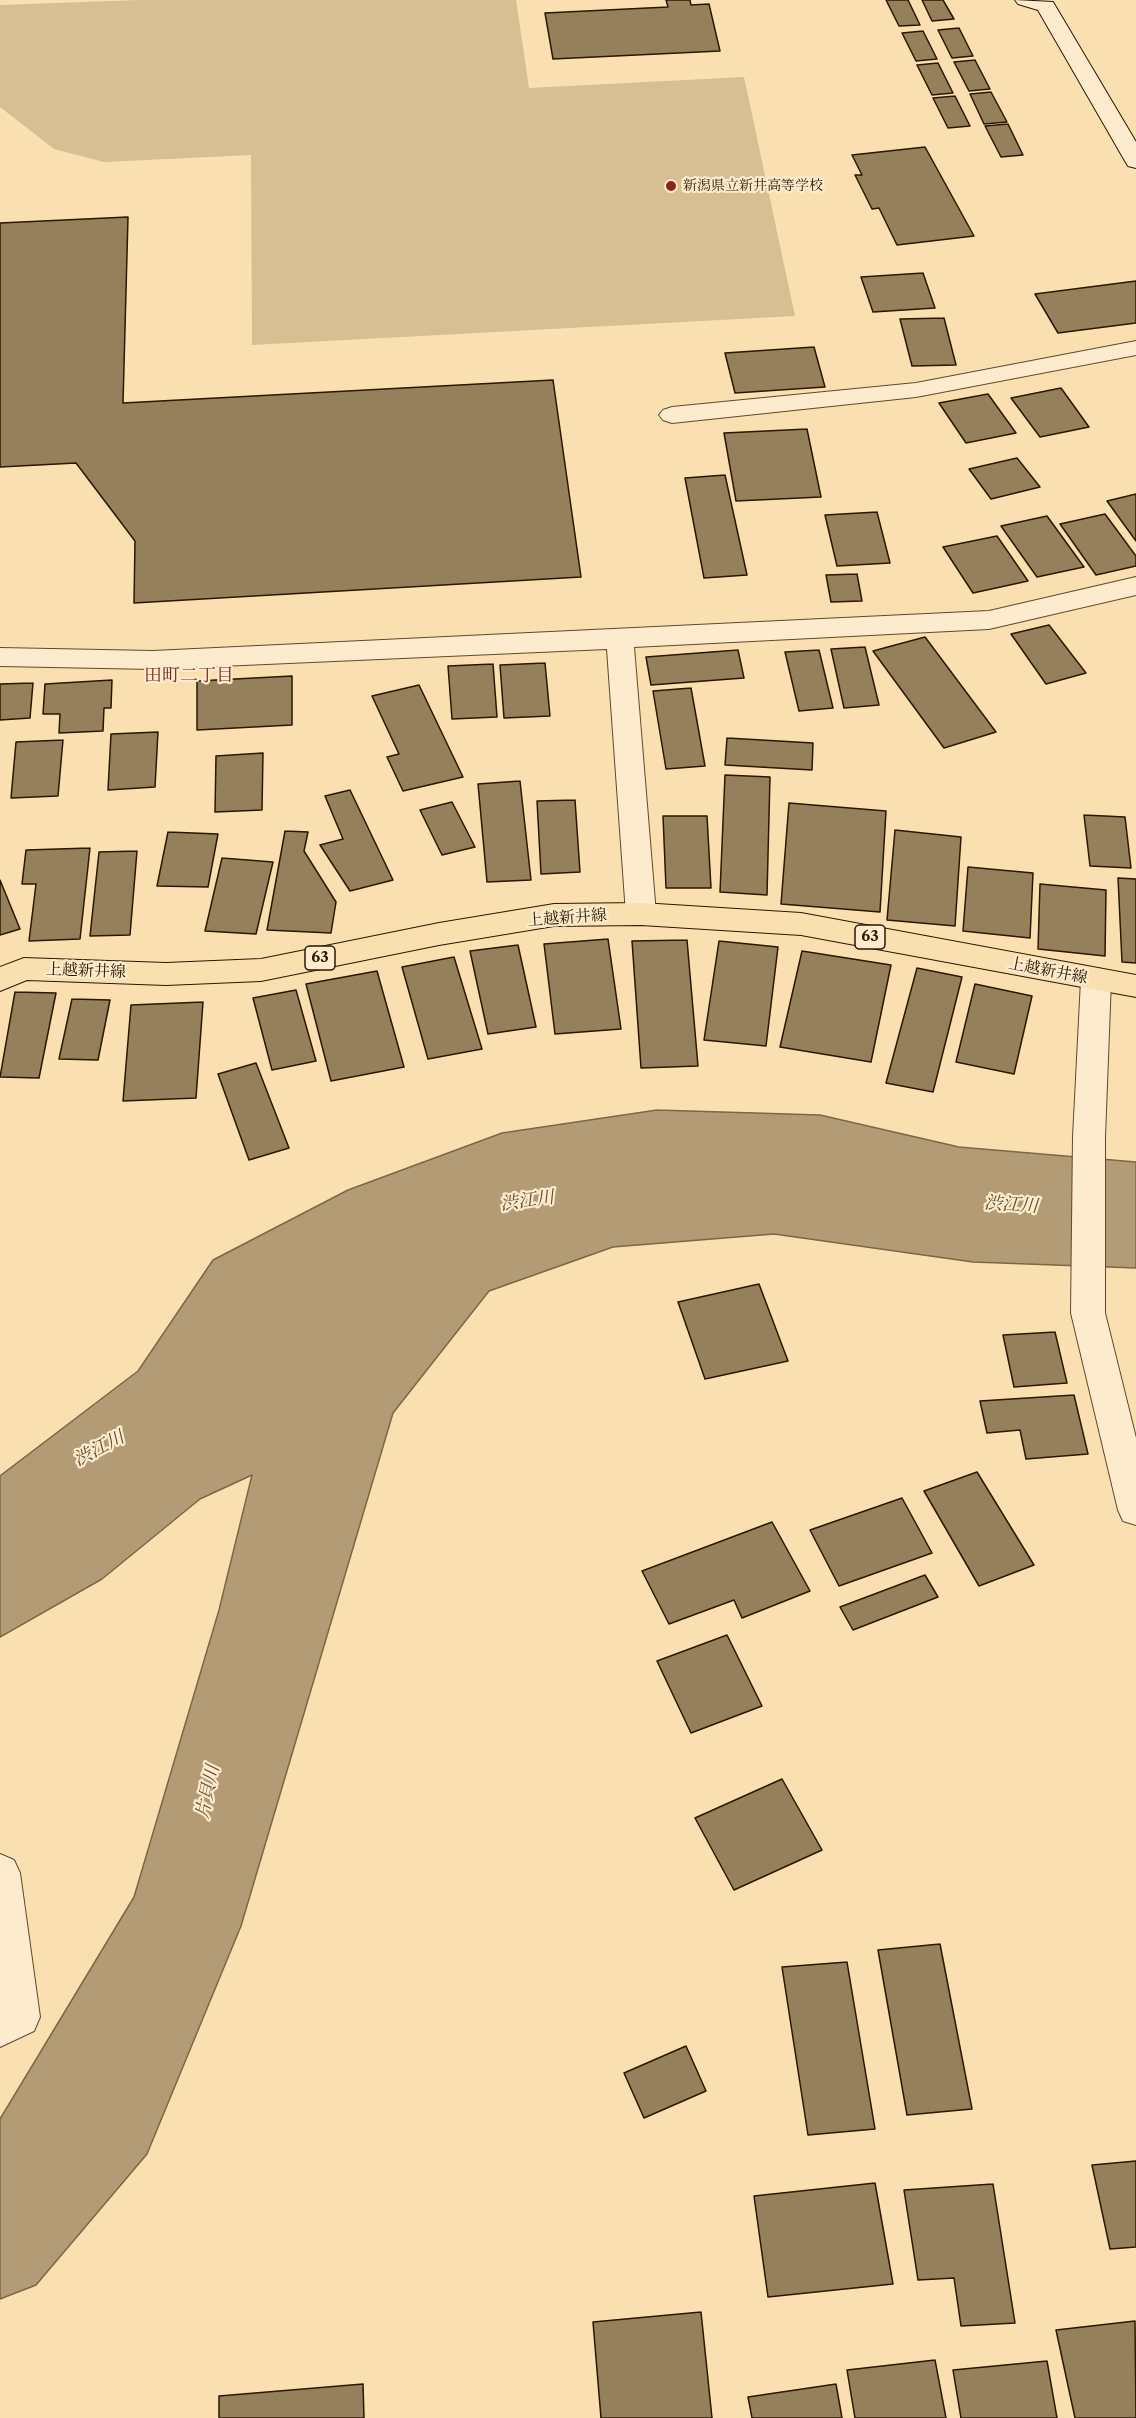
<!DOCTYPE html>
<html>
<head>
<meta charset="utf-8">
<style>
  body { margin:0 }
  canvas { display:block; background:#fae0b1 }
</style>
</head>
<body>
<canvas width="1136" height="2418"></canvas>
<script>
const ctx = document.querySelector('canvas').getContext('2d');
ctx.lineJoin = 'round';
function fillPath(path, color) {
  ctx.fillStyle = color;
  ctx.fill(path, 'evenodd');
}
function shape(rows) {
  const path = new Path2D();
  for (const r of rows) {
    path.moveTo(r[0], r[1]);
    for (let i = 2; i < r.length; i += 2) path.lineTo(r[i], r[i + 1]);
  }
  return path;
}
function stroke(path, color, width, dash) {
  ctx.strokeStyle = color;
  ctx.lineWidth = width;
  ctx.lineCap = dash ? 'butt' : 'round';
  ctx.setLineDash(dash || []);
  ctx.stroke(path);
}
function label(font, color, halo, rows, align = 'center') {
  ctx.font = font + ' "Libre Caslon Text","Noto Serif JP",serif';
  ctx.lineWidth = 4.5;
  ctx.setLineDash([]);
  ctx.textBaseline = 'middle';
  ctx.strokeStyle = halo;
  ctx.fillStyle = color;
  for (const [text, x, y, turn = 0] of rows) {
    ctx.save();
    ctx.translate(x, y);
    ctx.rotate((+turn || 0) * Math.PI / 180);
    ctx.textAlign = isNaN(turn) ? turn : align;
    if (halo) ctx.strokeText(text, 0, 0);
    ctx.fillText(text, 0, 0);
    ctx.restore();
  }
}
const green = shape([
  [139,0,516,0,529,88,744,77,795,316,252,345,251,155,104,162,54,149,0,107,0,5]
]);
const water = shape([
  [657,1110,820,1115,959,1147,1136,1162,1136,1268,973,1262,774,1234,613,1247,489,1291,393,1413,241,1926,147,2154,36,2285,0,2299,0,2119,134,1897,219,1610,252,1475,200,1499,102,1579,0,1637,0,1476,138,1371,213,1260,348,1190,502,1133,657,1110]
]);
const building = shape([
  [666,0,690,0,691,5,709,4,720,51,553,59,545,13,668,7,666,0],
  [886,0,908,0,920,25,899,26,886,0],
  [922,0,943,0,954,19,932,21,922,0],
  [959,28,973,56,952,58,938,30,959,28],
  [923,31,937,59,916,61,902,33,923,31],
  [975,60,990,89,969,91,954,62,975,60],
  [938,63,953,93,932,95,917,65,938,63],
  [991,92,1007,122,984,124,970,94,991,92],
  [955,96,970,126,948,128,933,98,955,96],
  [1008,124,1023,155,1001,157,985,126,1008,124],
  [925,147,974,236,897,245,879,208,872,209,855,175,862,175,852,155,925,147],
  [128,217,123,403,553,380,581,577,134,603,135,541,76,463,0,467,0,223,128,217],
  [923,273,935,308,873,312,861,277,923,273],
  [1136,281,1136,323,1058,333,1035,294,1136,281],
  [944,318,956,365,912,366,900,319,944,318],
  [814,347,825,387,735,393,725,353,814,347],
  [1061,388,1089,427,1040,437,1011,398,1061,388],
  [988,394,1016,433,966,443,939,403,988,394],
  [807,429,821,497,736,501,724,433,807,429],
  [1017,458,1040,487,991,499,969,469,1017,458],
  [725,475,747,575,704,578,685,478,725,475],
  [1136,494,1136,541,1107,501,1136,494],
  [877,512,890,563,837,566,825,515,877,512],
  [1105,514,1136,556,1136,566,1096,575,1060,524,1105,514],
  [1047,516,1084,567,1037,577,1001,526,1047,516],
  [997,536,1028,581,973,593,943,547,997,536],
  [857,574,862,601,831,602,826,575,857,574],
  [1049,625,1086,673,1046,684,1011,634,1049,625],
  [925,637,996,732,944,748,873,651,925,637],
  [865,647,879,705,844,708,831,649,865,647],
  [738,650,744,678,651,685,646,657,738,650],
  [819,650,833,708,799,711,785,652,819,650],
  [545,663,550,716,504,718,500,665,545,663],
  [493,664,497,717,452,719,448,666,493,664],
  [292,676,292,725,197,730,197,681,292,676],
  [112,680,111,708,104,708,103,731,59,733,60,714,43,714,45,684,112,680],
  [33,683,30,718,0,720,0,684,33,683],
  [419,685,463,777,403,791,387,757,399,754,372,696,419,685],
  [691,688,705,766,666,769,653,691,691,688],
  [158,732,155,787,108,790,111,734,158,732],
  [727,738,813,743,812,770,725,765,727,738],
  [63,740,58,796,11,798,16,742,63,740],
  [263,753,262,810,215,812,216,756,263,753],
  [725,775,770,777,767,895,720,892,725,775],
  [520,781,531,880,487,882,478,784,520,781],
  [350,790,393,880,350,891,320,845,343,839,325,796,350,790],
  [575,800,580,872,541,874,537,801,575,800],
  [452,802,475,847,442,855,420,810,452,802],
  [789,803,886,811,880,912,781,904,789,803],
  [1084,815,1125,817,1131,868,1090,866,1084,815],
  [663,816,707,816,711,888,666,888,663,816],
  [895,830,961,837,955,926,887,920,895,830],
  [285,831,308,832,304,851,336,902,331,933,267,930,285,831],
  [168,832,218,834,208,887,157,886,168,832],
  [90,848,80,939,29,941,36,884,22,884,26,850,90,848],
  [137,851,130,935,90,936,99,852,137,851],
  [222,858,273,862,256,934,205,931,222,858],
  [968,867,1033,873,1030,938,963,931,968,867],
  [1118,878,1136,879,1136,963,1122,962,1118,878],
  [0,880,20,929,0,935,0,880],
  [1040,884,1106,890,1105,956,1038,949,1040,884],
  [608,939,621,1029,555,1034,544,944,608,939],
  [687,940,698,1066,641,1068,632,941,687,940],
  [719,941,778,947,766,1046,704,1040,719,941],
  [518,945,536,1027,488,1034,470,951,518,945],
  [802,951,891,965,871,1062,780,1047,802,951],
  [454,957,482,1049,428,1059,402,967,454,957],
  [917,968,962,977,933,1092,886,1083,917,968],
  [377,971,404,1067,331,1081,306,984,377,971],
  [975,984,1032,996,1014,1074,956,1062,975,984],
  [296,990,316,1061,272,1070,253,998,296,990],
  [15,992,56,993,39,1078,0,1077,15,992],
  [72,999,110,1000,98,1060,59,1059,72,999],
  [203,1002,196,1098,123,1101,131,1005,203,1002],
  [256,1063,289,1148,249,1160,218,1074,256,1063],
  [759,1284,788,1361,705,1379,678,1302,759,1284],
  [1055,1332,1067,1383,1014,1387,1003,1335,1055,1332],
  [1074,1395,1088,1454,1026,1459,1020,1430,987,1433,980,1401,1074,1395],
  [977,1472,1034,1565,979,1586,924,1491,977,1472],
  [902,1498,932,1553,839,1586,810,1530,902,1498],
  [772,1522,810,1591,742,1618,734,1600,669,1624,642,1571,772,1522],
  [925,1575,938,1597,853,1630,840,1607,925,1575],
  [727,1635,762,1706,691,1733,657,1661,727,1635],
  [782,1779,822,1850,734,1890,695,1818,782,1779],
  [940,1944,972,2109,907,2115,878,1950,940,1944],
  [847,1962,875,2129,808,2135,782,1967,847,1962],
  [686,2046,706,2091,644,2118,624,2073,686,2046],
  [1136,2161,1136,2247,1110,2249,1092,2165,1136,2161],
  [875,2183,893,2284,768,2297,754,2196,875,2183],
  [993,2184,1015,2323,961,2326,954,2278,918,2280,904,2190,993,2184],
  [701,2312,712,2418,601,2418,593,2322,701,2312],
  [1135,2321,1136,2418,1075,2418,1056,2330,1135,2321],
  [935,2360,946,2418,855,2418,847,2370,935,2360],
  [1047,2361,1057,2418,961,2418,953,2370,1047,2361],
  [363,2384,364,2418,219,2418,219,2396,363,2384],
  [836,2384,842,2418,752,2418,748,2397,836,2384]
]);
const street = shape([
  [1136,341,1136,355,916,397,672,423,663,420,659,415,663,410,672,407,916,383,1136,341],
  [1136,577,1136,595,989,629,634,647,656,914,652,922,641,925,630,922,626,914,607,649,153,669,0,666,0,648,153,651,989,611,1136,577],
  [1096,969,1107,972,1111,980,1105,1137,1105,1313,1136,1438,1136,1525,1123,1521,1118,1510,1071,1313,1073,1137,1081,980,1085,972,1096,969],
  [0,1854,14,1860,20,1873,40,2017,34,2031,0,2047,0,1854]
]);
const secondary = shape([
  [1015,0,1053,2,1136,142,1136,168,1128,166,1125,161,1038,10,1018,4,1015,0]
]);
const primary = shape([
  [641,903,801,913,1136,975,1136,997,801,935,641,925,554,926,439,945,261,981,166,985,27,980,0,991,0,967,24,958,166,963,261,959,439,923,554,904,641,903]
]);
const markers = [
  [671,186,6,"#8f2418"]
];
const farPoinames = [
  ["新潟県立新井高等学校",683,186]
];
const shields = [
  [870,937,30],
  [320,958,30]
];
const shieldNames = [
  ["63",870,937],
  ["63",320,958]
];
const streetNames = [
  ["上越新井線",567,918,-4],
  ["上越新井線",86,971,2],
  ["上越新井線",1048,971,11]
];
const neighbourhoodNames = [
  ["田町二丁目",189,676]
];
const waterNames = [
  ["渋江川",527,1201,-8],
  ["渋江川",1011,1205,4],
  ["渋江川",99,1449,-28],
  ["片貝川",208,1792,-78]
];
fillPath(green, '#d7be93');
fillPath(water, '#b39c75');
stroke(water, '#7c6746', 1.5);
fillPath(building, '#96805c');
stroke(building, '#2a1700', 1.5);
stroke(street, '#5e492c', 2);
stroke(secondary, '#2a1700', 2);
stroke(primary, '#2a1700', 2);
fillPath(street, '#fcebcc');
fillPath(secondary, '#fcebcc');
fillPath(primary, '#fae0b1');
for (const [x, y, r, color] of markers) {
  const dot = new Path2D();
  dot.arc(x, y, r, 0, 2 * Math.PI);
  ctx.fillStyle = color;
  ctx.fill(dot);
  stroke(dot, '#fcebcc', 2);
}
label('14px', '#2a1700', '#fcebcc', farPoinames, 'left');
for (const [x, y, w] of shields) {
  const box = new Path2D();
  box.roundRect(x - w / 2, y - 12, w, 24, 4.5);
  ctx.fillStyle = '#fcebcc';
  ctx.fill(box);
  stroke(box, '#2a1700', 1.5);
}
label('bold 15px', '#2a1700', null, shieldNames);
label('16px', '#2a1700', '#fcebcc', streetNames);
label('18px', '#7a1f14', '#fcebcc', neighbourhoodNames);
label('italic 18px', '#614c2f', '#fcebcc', waterNames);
</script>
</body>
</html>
